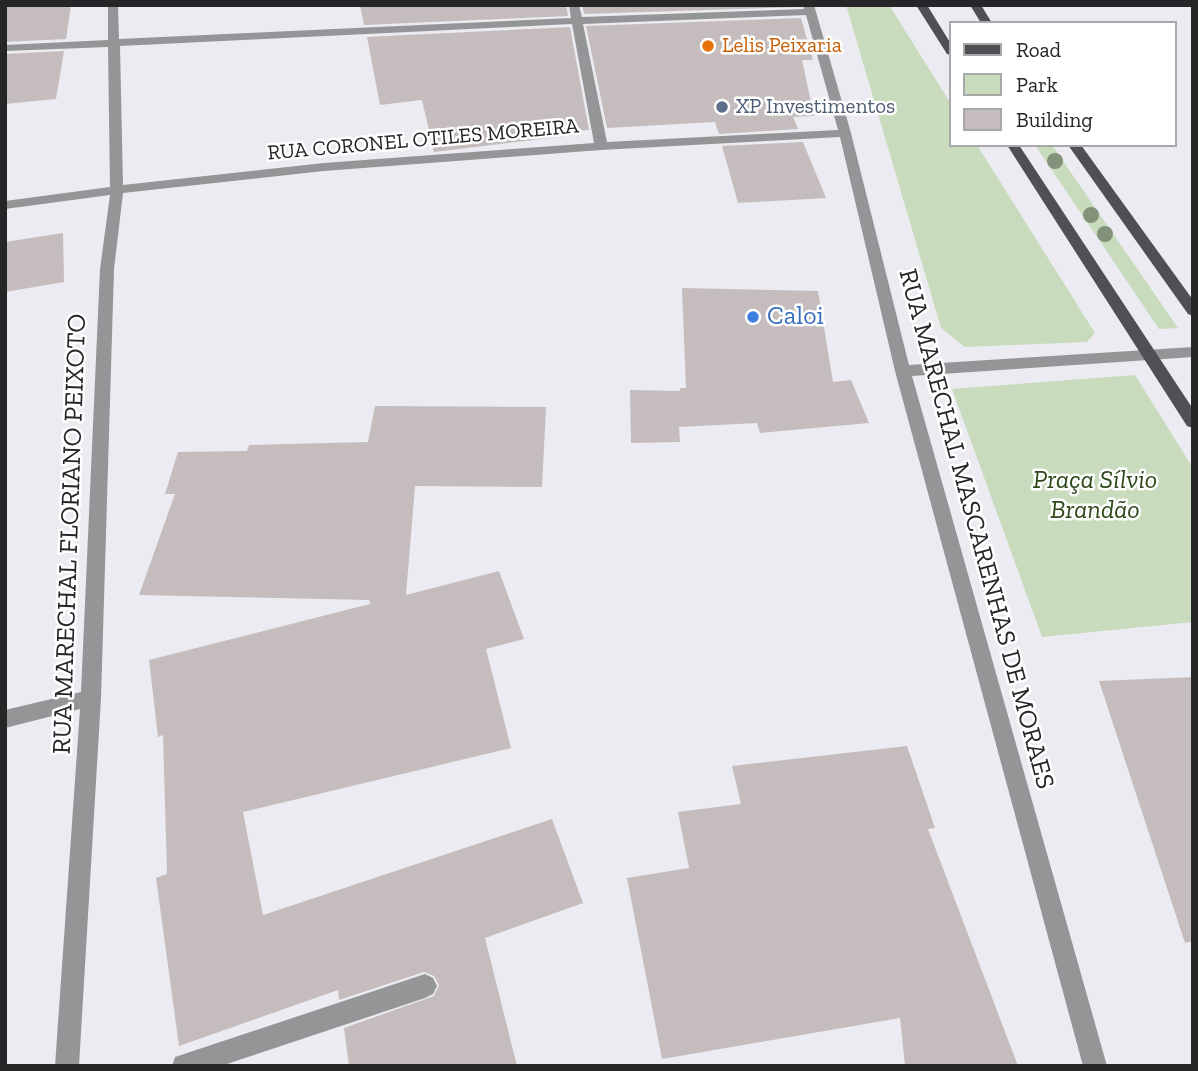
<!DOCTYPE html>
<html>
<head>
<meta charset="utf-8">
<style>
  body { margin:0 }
  #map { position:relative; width:1198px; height:1071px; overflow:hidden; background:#ebebf1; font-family:"Zilla Slab",serif }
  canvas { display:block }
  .frame { position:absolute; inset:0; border:7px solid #262628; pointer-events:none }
  .legend { position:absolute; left:949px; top:21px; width:228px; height:126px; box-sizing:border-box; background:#fff; border:2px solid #a8a8a9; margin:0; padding:9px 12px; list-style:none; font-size:21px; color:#262628 }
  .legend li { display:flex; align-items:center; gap:14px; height:35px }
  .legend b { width:35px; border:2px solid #a8a8a9 }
</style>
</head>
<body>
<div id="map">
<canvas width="1198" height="1071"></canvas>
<div class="frame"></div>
<ul class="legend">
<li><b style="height:9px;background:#4f5055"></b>Road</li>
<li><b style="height:19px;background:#c8dcbd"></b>Park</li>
<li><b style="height:19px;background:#c5bdbd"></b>Building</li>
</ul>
</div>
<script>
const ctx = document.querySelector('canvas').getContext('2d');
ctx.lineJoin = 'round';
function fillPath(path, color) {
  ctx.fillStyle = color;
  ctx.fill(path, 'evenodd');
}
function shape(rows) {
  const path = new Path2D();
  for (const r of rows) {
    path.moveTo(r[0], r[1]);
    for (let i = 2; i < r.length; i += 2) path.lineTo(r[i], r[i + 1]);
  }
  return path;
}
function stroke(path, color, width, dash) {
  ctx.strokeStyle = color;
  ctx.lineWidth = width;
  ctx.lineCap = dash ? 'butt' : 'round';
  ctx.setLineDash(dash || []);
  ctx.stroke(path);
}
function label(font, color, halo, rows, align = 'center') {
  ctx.font = font + ' "Zilla Slab",serif';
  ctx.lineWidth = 5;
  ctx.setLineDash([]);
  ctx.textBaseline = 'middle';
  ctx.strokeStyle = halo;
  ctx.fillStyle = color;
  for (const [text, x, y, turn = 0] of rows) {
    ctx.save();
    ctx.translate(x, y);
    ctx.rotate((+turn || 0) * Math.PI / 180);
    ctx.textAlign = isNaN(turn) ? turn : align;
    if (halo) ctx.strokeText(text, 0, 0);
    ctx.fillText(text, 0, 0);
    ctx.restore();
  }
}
const green = shape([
  [846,5,889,5,951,104,951,145,977,145,1095,333,1087,342,965,347,941,328],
  [1035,145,1052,145,1178,328,1159,329],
  [1135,375,1193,468,1193,622,1042,637,952,389]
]);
const building = shape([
  [5,5,71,5,66,39,5,42],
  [360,5,566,5,568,16,364,25],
  [582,5,797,5,798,7,584,14],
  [801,18,813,60,802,60,814,116,793,117,798,129,719,134,715,122,607,128,586,26],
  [570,27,589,130,572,131,574,135,434,152,422,100,380,105,367,37],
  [64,51,56,99,5,104,5,54],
  [803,142,826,198,738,203,722,146],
  [63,233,64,282,5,292,5,242],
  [682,288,818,291,833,382,851,380,869,423,760,433,757,423,679,427,680,442,631,443,630,390,680,391,680,388,686,388],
  [375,406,546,407,542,487,415,486,406,595,499,571,524,639,486,649,511,748,243,812,263,915,552,819,583,903,485,938,517,1066,349,1066,344,1028,434,996,439,985,434,976,424,972,339,1000,338,990,179,1046,156,878,167,874,163,735,158,737,149,660,370,604,369,600,139,595,175,494,165,494,178,452,247,451,249,445,368,442],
  [1193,677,1193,941,1185,943,1099,681],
  [907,746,935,828,928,829,1018,1066,905,1066,900,1018,662,1059,627,878,689,868,678,812,741,804,732,766]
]);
const minor = shape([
  [108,5,118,5,119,39,571,18,569,5,579,5,582,17,804,9,803,5,814,5,851,133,909,365,1193,347,1193,357,912,376,1107,1066,1083,1066,895,371,840,137,601,150,324,171,123,193,114,269,101,698,79,1066,55,1066,80,709,5,728,5,710,81,692,100,269,110,195,5,209,5,201,110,187,108,47,5,51,5,45,108,40,108,5],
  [806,15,838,130,607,142,583,24,806,15],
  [572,24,594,143,324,163,123,185,120,46,572,24],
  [425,974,433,978,437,986,433,994,425,998,221,1066,172,1066,175,1057,184,1054,425,974]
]);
const major = shape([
  [916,5,927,5,951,44,951,55,947,54,916,5],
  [970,5,981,5,992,23,981,23,970,5],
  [1007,145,1019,145,1193,409,1193,428,1187,426,1007,145],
  [1068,145,1081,145,1193,300,1193,316,1188,314,1068,145]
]);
const trees = [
  [1055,161],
  [1091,215],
  [1105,234]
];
const markers = [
  [708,46,7,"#e8710a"],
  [722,107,7,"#5c6f8a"],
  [753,317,7,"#3f7fe0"]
];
const farFoodnames = [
  ["Lelis Peixaria",722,46]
];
const farServicenames = [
  ["XP Investimentos",736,107]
];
const farStreetnames = [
  ["RUA CORONEL OTILES MOREIRA",423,140,-5]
];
const shopNames = [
  ["Caloi",767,317]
];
const parkNames = [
  ["Praça Sílvio",1095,481],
  ["Brandão",1095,511]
];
const streetNames = [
  ["RUA MARECHAL MASCARENHAS DE MORAES",976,529,75],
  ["RUA MARECHAL FLORIANO PEIXOTO",70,534,-88]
];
fillPath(green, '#c8dcbd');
fillPath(building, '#c5bdbd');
fillPath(minor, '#959598');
fillPath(major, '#4f5055');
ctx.fillStyle = '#82927b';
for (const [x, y] of trees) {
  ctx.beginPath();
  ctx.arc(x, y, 8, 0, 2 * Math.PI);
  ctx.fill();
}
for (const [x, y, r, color] of markers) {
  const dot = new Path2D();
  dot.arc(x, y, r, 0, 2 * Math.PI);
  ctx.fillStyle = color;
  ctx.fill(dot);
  stroke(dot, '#fff', 2.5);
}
label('21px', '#c56008', '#fff', farFoodnames, 'left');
label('21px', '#4e5e75', '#fff', farServicenames, 'left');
label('21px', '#262628', '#fff', farStreetnames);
label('26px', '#366cbe', '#fff', shopNames, 'left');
label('italic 26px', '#2d491a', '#fff', parkNames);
label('26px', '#262628', '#fff', streetNames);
</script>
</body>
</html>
